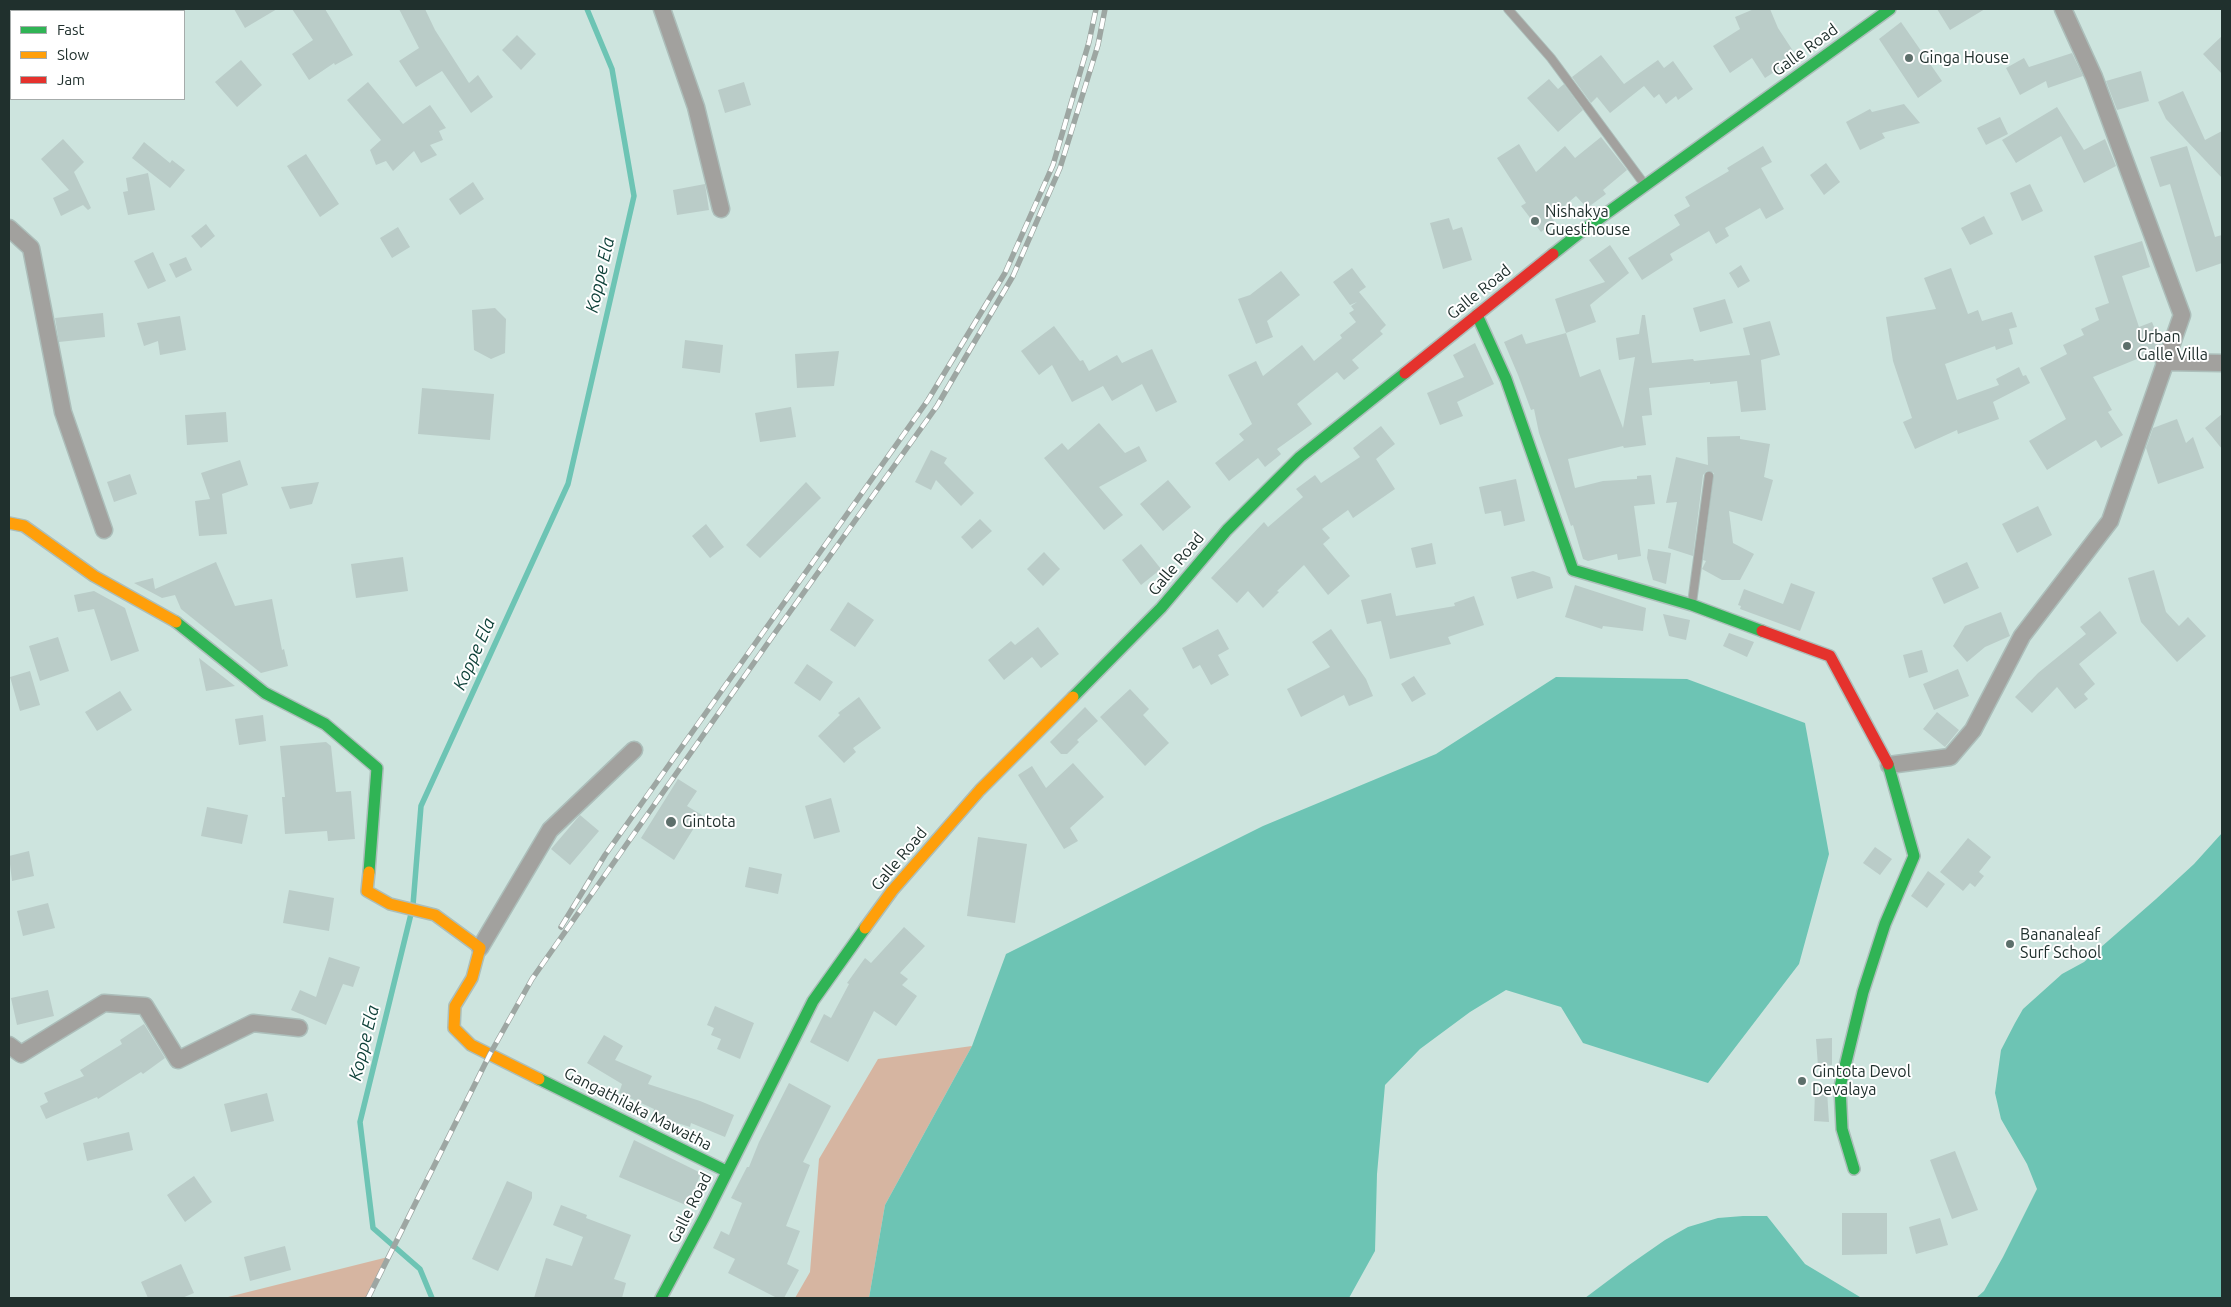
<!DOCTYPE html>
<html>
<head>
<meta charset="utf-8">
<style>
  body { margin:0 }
  #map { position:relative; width:2231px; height:1307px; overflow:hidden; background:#cde4de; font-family:Ubuntu,sans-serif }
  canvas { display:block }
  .frame { position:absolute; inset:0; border:10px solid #20302d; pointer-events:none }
  .legend { position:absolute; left:10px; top:10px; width:175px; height:90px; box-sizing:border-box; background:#fff; border:1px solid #a6acab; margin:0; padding:6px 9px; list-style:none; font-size:15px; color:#20302d }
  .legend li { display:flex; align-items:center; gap:10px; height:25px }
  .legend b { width:25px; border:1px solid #a6acab }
</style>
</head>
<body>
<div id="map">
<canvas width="2231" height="1307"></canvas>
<div class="frame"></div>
<ul class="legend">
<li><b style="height:6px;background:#30b455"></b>Fast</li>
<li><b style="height:6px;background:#ff9f0a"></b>Slow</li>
<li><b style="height:6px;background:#e5322d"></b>Jam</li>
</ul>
</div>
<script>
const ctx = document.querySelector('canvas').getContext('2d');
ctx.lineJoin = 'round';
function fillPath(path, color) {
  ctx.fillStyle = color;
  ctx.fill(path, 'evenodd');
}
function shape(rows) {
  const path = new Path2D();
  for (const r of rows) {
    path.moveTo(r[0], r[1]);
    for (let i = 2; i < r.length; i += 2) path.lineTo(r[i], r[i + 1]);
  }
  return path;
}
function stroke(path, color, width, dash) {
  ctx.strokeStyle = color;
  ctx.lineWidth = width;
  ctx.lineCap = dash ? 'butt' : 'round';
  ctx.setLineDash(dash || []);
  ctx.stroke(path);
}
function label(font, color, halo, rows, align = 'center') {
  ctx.font = font + ' Ubuntu,sans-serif';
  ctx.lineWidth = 4;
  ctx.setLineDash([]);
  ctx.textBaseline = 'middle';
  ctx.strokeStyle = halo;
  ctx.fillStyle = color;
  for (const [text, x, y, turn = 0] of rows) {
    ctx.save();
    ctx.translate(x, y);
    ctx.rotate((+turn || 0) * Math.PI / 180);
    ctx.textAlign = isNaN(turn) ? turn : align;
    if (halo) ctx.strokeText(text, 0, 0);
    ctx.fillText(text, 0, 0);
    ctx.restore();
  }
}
const forest = shape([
  [972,1046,885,1205,869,1298,795,1298,810,1272,819,1159,878,1059],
  [388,1257,368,1298,224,1298]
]);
const water = shape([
  [1556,677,1687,679,1805,723,1829,854,1799,964,1708,1083,1583,1043,1561,1007,1506,990,1470,1012,1420,1049,1385,1085,1377,1174,1375,1251,1349,1298,869,1298,885,1205,972,1046,1006,954,1263,826,1436,754],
  [2222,833,2222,1298,1976,1298,1984,1291,2003,1257,2037,1189,2027,1164,2001,1119,1995,1093,2001,1050,2015,1023,2023,1009,2062,974,2084,962,2156,899,2194,864],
  [1743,1216,1767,1216,1805,1264,1860,1297,1866,1298,1585,1298,1629,1265,1665,1240,1688,1227,1718,1218]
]);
const stream = shape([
  [413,905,421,806,568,484,634,196,612,69,587,9],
  [411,914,360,1122,373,1228,420,1269,432,1298]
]);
const building = shape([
  [234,9,277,9,245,28],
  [292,9,325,9,353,55,335,65,334,63,309,80,292,54,313,40],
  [399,9,425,9,435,30,469,83,478,75,493,97,471,113,442,71,416,87,399,61,419,48],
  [1754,9,1770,9,1778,28,1797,57,1765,78,1752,58,1730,73,1713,46,1740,29,1735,17],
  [1937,9,1985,9,1950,30],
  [1901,22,1942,81,1918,98,1879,39],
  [517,35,536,54,521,70,502,50],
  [2222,36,2222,74,2203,54],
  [2072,53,2083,76,2048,88,2046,81,2020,95,2006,68,2024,58,2029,67],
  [1601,55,1624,84,1658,60,1664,68,1673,61,1693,89,1678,100,1676,96,1666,104,1659,94,1654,98,1644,86,1610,113,1597,97,1591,103,1572,77],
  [241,60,262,85,237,107,215,82],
  [2141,71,2149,101,2117,110,2106,81],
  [1549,79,1558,89,1564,84,1583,110,1558,132,1527,98],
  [368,82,403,124,430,105,446,128,439,131,443,140,430,145,437,155,421,163,414,151,393,171,386,161,376,165,370,150,381,140,347,100],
  [744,82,751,105,725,113,718,90],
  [2183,91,2205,140,2222,131,2222,178,2166,119,2158,102],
  [1904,104,1920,123,1882,133,1885,138,1860,150,1846,122,1870,109,1872,112],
  [2057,107,2084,150,2105,139,2116,166,2084,183,2061,136,2016,163,2002,140],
  [2000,117,2008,134,1986,145,1977,128],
  [1601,137,1627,170,1603,190,1606,194,1587,208,1576,196,1551,217,1554,221,1541,232,1521,206,1526,203,1497,158,1519,144,1536,172,1565,146,1575,158],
  [63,139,84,162,74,172,91,208,88,210,83,205,61,216,53,198,69,190,41,159],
  [144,142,170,163,172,160,185,170,170,188,132,158],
  [1763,146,1772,162,1761,168,1784,209,1766,219,1760,208,1725,228,1729,236,1716,244,1709,231,1670,254,1673,260,1642,280,1628,258,1680,225,1674,215,1690,206,1685,197,1729,171,1727,168],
  [2187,146,2215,237,2222,235,2222,263,2196,272,2170,184,2160,187,2150,157],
  [306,154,339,204,320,217,287,166],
  [1826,163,1840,182,1824,195,1810,175],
  [148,173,155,210,128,215,123,192,128,191,126,178],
  [473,182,484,199,460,215,449,199],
  [705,184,709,210,677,215,673,190],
  [2030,184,2043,211,2022,221,2010,193],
  [1984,216,1993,234,1970,245,1961,228],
  [1449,218,1453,230,1462,227,1472,260,1443,269,1430,223],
  [206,224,215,236,201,248,191,236],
  [398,227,410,247,392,258,380,238],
  [2142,241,2150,267,2122,276,2139,327,2152,322,2161,344,2159,350,2093,377,2112,410,2108,412,2123,435,2101,448,2096,440,2047,470,2029,441,2066,419,2040,368,2067,354,2063,345,2084,335,2081,329,2099,320,2095,308,2109,303,2094,256],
  [1610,245,1629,273,1590,305,1596,322,1566,333,1555,299,1605,282,1589,260],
  [153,252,166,281,148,289,134,261],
  [186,257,192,270,176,278,169,264],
  [1741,265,1750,281,1738,288,1729,273],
  [1352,268,1366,287,1359,292,1386,325,1380,331,1383,334,1352,360,1359,368,1344,380,1337,372,1297,404,1312,424,1277,449,1281,454,1280,455,1265,467,1258,458,1229,481,1215,463,1244,440,1239,434,1252,424,1228,375,1256,361,1263,376,1302,345,1314,361,1342,338,1340,335,1356,322,1349,313,1354,310,1351,306,1357,302,1350,305,1333,282],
  [1951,268,1968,314,1978,310,1982,321,2012,312,2017,327,2009,329,2013,344,1996,350,1995,346,1945,364,1957,400,1999,385,1996,379,2019,367,2023,376,2026,375,2030,383,1993,402,1999,419,1958,434,1957,430,1915,449,1903,422,1912,418,1893,361,1886,317,1936,309,1924,278],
  [1281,271,1300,295,1267,321,1273,337,1256,344,1238,299,1250,295],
  [1725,299,1733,323,1700,332,1693,308],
  [495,308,506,319,505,353,491,359,474,350,472,310],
  [103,313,105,337,59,342,55,318],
  [1642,315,1645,315,1652,363,1693,359,1694,361,1750,355,1743,328,1770,321,1780,355,1761,360,1766,410,1741,412,1737,381,1710,384,1710,382,1649,388,1652,415,1642,416,1646,445,1624,448,1623,446,1568,459,1575,488,1603,481,1637,479,1637,476,1651,475,1655,504,1634,506,1641,556,1618,560,1617,554,1588,561,1583,559,1573,525,1571,526,1539,433,1534,409,1531,410,1518,375,1504,342,1522,334,1526,344,1566,333,1580,377,1600,369,1623,428,1635,357,1619,360,1616,338,1639,334],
  [180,316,186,350,160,355,158,341,144,346,137,323],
  [1054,326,1080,361,1083,360,1089,371,1117,355,1122,363,1152,349,1177,402,1156,412,1142,384,1112,401,1103,386,1072,402,1052,365,1039,375,1021,351],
  [685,340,723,345,720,373,682,368],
  [1475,343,1494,384,1457,402,1463,416,1440,425,1427,393,1464,377,1453,355],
  [839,351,834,386,797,388,795,354],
  [422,388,494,394,490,440,418,434],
  [791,407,796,437,760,442,755,413],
  [226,412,228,442,187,445,185,415],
  [2222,414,2222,449,2205,428],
  [2177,419,2186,443,2193,437,2204,468,2158,484,2146,448,2153,428],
  [1099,423,1125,453,1139,446,1147,461,1099,487,1123,515,1104,530,1044,458,1062,443,1068,450],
  [1381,426,1395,444,1376,459,1395,489,1353,518,1348,510,1322,529,1330,538,1323,544,1350,576,1328,595,1304,565,1277,591,1279,592,1263,608,1248,591,1237,603,1211,578,1264,522,1268,527,1303,497,1296,489,1315,475,1321,483,1360,457,1353,448],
  [1740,436,1740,439,1770,444,1764,477,1773,480,1762,521,1729,511,1733,543,1754,554,1740,580,1722,580,1702,569,1706,561,1703,560,1714,473,1707,471,1703,475,1693,556,1668,548,1677,502,1666,503,1676,457,1708,465,1707,437],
  [931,450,947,458,944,463,974,493,961,506,936,480,931,490,915,482],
  [240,460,248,485,222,494,227,534,199,536,195,501,210,499,201,473],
  [130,474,137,494,114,502,107,482],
  [1516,479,1525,521,1504,526,1501,511,1485,514,1479,487],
  [1168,480,1191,507,1163,531,1140,504],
  [319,482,312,504,290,509,281,487],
  [806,482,821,498,760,558,746,545],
  [2038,506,2052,535,2017,553,2002,524],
  [980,519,992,531,972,549,961,537],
  [706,524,724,547,710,558,692,536],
  [1432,543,1436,564,1416,568,1411,548],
  [1141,544,1161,569,1141,585,1122,560],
  [1648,549,1671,553,1666,584,1653,580,1647,558],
  [1044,552,1060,569,1043,586,1027,569],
  [403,557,408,591,356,598,351,564],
  [216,562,235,606,272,599,282,650,284,649,288,666,261,673,181,609,175,595,162,598,134,583,153,578,155,589],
  [1967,562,1979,588,1944,604,1932,578],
  [2154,570,2166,612,2179,626,2188,617,2206,636,2177,662,2141,622,2128,578],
  [1533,571,1550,577,1553,588,1517,599,1511,577],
  [1791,583,1815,592,1800,631,1740,609,1741,606,1738,605,1744,589,1783,604],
  [1575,585,1646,608,1643,631,1603,626,1602,629,1565,617],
  [94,591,125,608,139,651,111,661,94,609,78,612,74,595],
  [1391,593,1396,616,1455,606,1454,603,1474,596,1484,625,1448,637,1451,644,1390,659,1381,621,1367,624,1361,600],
  [848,602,874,620,855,647,830,630],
  [2100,611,2117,633,2079,664,2095,684,2084,694,2088,699,2075,709,2057,687,2032,713,2015,697,2038,673,2086,634,2080,627],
  [2001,612,2010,636,1985,647,1967,662,1953,646,1965,626],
  [1663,614,1690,620,1686,640,1669,636],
  [1038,627,1059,654,1041,668,1032,657,1004,680,988,660,1011,641,1015,645],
  [1218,629,1229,649,1218,655,1229,675,1211,685,1200,665,1193,669,1182,648],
  [1331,629,1366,679,1373,696,1349,706,1344,695,1301,717,1287,689,1330,667,1312,642],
  [1729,633,1754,642,1747,657,1723,646],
  [58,637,69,671,40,681,29,646],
  [1922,650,1928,672,1909,678,1903,655],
  [199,658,235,686,206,691],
  [807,664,833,682,820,701,794,683],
  [1958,669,1969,696,1934,710,1923,684],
  [30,671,40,705,20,711,10,677],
  [1414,676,1426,694,1412,702,1401,684],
  [1130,689,1149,709,1143,715,1169,743,1145,766,1100,717],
  [120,691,132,710,97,731,85,712],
  [859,697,881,728,853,748,856,752,844,763,818,736,840,715,838,713],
  [1085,707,1098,721,1077,740,1079,742,1067,754,1061,754,1050,742],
  [1937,712,1959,730,1945,747,1923,729],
  [263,715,266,741,239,745,235,719],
  [326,742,331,746,336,792,351,791,355,839,328,841,327,831,285,834,282,797,285,797,280,746],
  [1073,763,1104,797,1070,828,1078,841,1064,849,1018,775,1032,766,1046,788],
  [678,779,697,791,687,806,702,815,674,860,641,838],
  [831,798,840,832,814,839,805,806],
  [207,807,248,815,242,844,201,836],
  [580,815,599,831,570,865,551,849],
  [978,837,1027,844,1015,923,967,916],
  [1968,838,1991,857,1979,872,1984,876,1975,887,1970,883,1963,891,1940,872],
  [1875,847,1892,859,1880,875,1863,863],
  [29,851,34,876,12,881,9,856],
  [749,867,782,874,778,894,745,887],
  [1928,871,1945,884,1927,908,1911,896],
  [289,890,334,898,329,931,283,923],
  [48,903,55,928,23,936,17,911],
  [904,927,925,946,900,973,908,979,902,985,917,996,896,1026,874,1011,848,1062,810,1042,824,1014,831,1018,849,984,847,983,865,958,871,963],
  [329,957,360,967,353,987,343,984,326,1025,291,1010,300,990,316,997],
  [48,990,54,1016,17,1025,11,998],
  [715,1006,754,1023,740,1059,717,1049,721,1039,711,1035,714,1028,707,1025],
  [144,1024,165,1058,143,1074,141,1072,98,1099,97,1097,46,1119,40,1106,48,1102,44,1093,84,1076,80,1070,122,1044,120,1040],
  [604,1035,623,1046,615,1060,652,1076,648,1084,700,1101,734,1115,725,1137,691,1123,690,1127,652,1115,654,1109,619,1093,622,1084,587,1063],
  [1832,1038,1832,1065,1818,1066,1816,1039],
  [789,1083,831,1106,803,1162,810,1165,786,1226,800,1231,787,1264,799,1270,784,1298,777,1298,728,1273,735,1259,713,1248,721,1231,729,1235,742,1203,731,1198,747,1167,749,1167,759,1142],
  [1815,1091,1827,1091,1829,1122,1814,1121],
  [267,1093,274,1121,231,1132,224,1104],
  [129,1132,133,1150,87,1161,83,1143],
  [634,1140,701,1173,688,1206,619,1177],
  [1955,1151,1978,1210,1952,1219,1930,1160],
  [194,1176,212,1202,185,1222,167,1195],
  [507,1181,532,1192,532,1198,498,1271,472,1259],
  [561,1205,587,1215,586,1218,631,1235,614,1279,626,1283,622,1298,534,1298,546,1258,572,1266,583,1237,553,1225],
  [1842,1213,1887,1213,1887,1254,1842,1255],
  [1940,1218,1948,1245,1916,1254,1909,1227],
  [285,1246,291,1270,250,1281,244,1257],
  [181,1264,194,1293,182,1298,148,1298,141,1282]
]);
const lane = shape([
  [1508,9,1551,58,1642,181],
  [1692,603,1709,476]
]);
const street = shape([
  [662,9,696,107,721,209],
  [9,228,31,248,63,412,104,530],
  [2164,362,2222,363],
  [1889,765,1950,757,1973,730,2022,636,2110,521,2182,315,2094,77,2063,9],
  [480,948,550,830,634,750],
  [9,1045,21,1054,104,1003,145,1006,178,1060,253,1023,299,1028]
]);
const fast = shape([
  [1553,254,1582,231,1890,9],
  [1477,315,1506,379,1573,570,1692,605,1762,631],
  [176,622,265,693,325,724,377,768,369,872],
  [1073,697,1161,608,1227,530,1300,457,1405,373],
  [539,1079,726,1171],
  [1854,1169,1842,1129,1840,1087,1863,992,1885,924,1914,856,1888,764],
  [661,1298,705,1216,813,1001,865,928]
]);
const slow = shape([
  [9,523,24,526,94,576,176,622],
  [369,872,367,891,390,904,435,915,480,948,472,978,455,1006,454,1028,471,1045,539,1079],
  [865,928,892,891,980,790,1073,697]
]);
const jam = shape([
  [1405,373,1553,254],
  [1762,631,1830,656,1888,764]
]);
const rail = shape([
  [561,927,605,855,928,400,1005,273,1053,165,1089,42,1096,9],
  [368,1298,490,1054,532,979,777,630,937,406,1013,276,1060,168,1098,45,1105,9]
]);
const markers = [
  [1909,58,5,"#5d6f6b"],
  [1535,221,5,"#5d6f6b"],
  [2127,346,5,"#5d6f6b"],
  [671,822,6,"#5d6f6b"],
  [2010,944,5,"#5d6f6b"],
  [1802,1081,5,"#5d6f6b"]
];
const streetNames = [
  ["Galle Road",1805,50,-36],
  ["Galle Road",1479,292,-39],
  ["Galle Road",1176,564,-50],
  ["Galle Road",899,859,-50],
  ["Gangathilaka Mawatha",638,1109,27],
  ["Galle Road",690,1208,-63]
];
const poiNames = [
  ["Ginga House",1919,58],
  ["Nishakya",1545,212],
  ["Guesthouse",1545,230],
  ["Urban",2137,337],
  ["Galle Villa",2137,355],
  ["Gintota",682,822],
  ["Bananaleaf",2020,935],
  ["Surf School",2020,953],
  ["Gintota Devol",1812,1072],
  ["Devalaya",1812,1090]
];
const waterNames = [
  ["Koppe Ela",600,275,-77],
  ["Koppe Ela",474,654,-66],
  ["Koppe Ela",364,1043,-76]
];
fillPath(forest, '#d6b5a1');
fillPath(water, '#6dc4b4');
stroke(stream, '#6dc4b4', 5.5);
fillPath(building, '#baccc8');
stroke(lane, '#acbeba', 10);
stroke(street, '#acbeba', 19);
stroke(fast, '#acbeba', 14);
stroke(slow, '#acbeba', 14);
stroke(jam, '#acbeba', 14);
stroke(lane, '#a2a19e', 8);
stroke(street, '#a2a19e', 16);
stroke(fast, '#30b455', 11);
stroke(slow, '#ff9f0a', 11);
stroke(jam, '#e5322d', 11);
stroke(rail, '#9da6a2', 5.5);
stroke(rail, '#fff', 4, [11]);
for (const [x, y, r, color] of markers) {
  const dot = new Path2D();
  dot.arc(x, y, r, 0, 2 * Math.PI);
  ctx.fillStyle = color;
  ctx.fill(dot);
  stroke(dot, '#fff', 2);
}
label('16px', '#20302d', '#fff', streetNames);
label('16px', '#20302d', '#fff', poiNames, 'left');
label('italic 18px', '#0c3f37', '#fff', waterNames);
</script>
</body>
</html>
